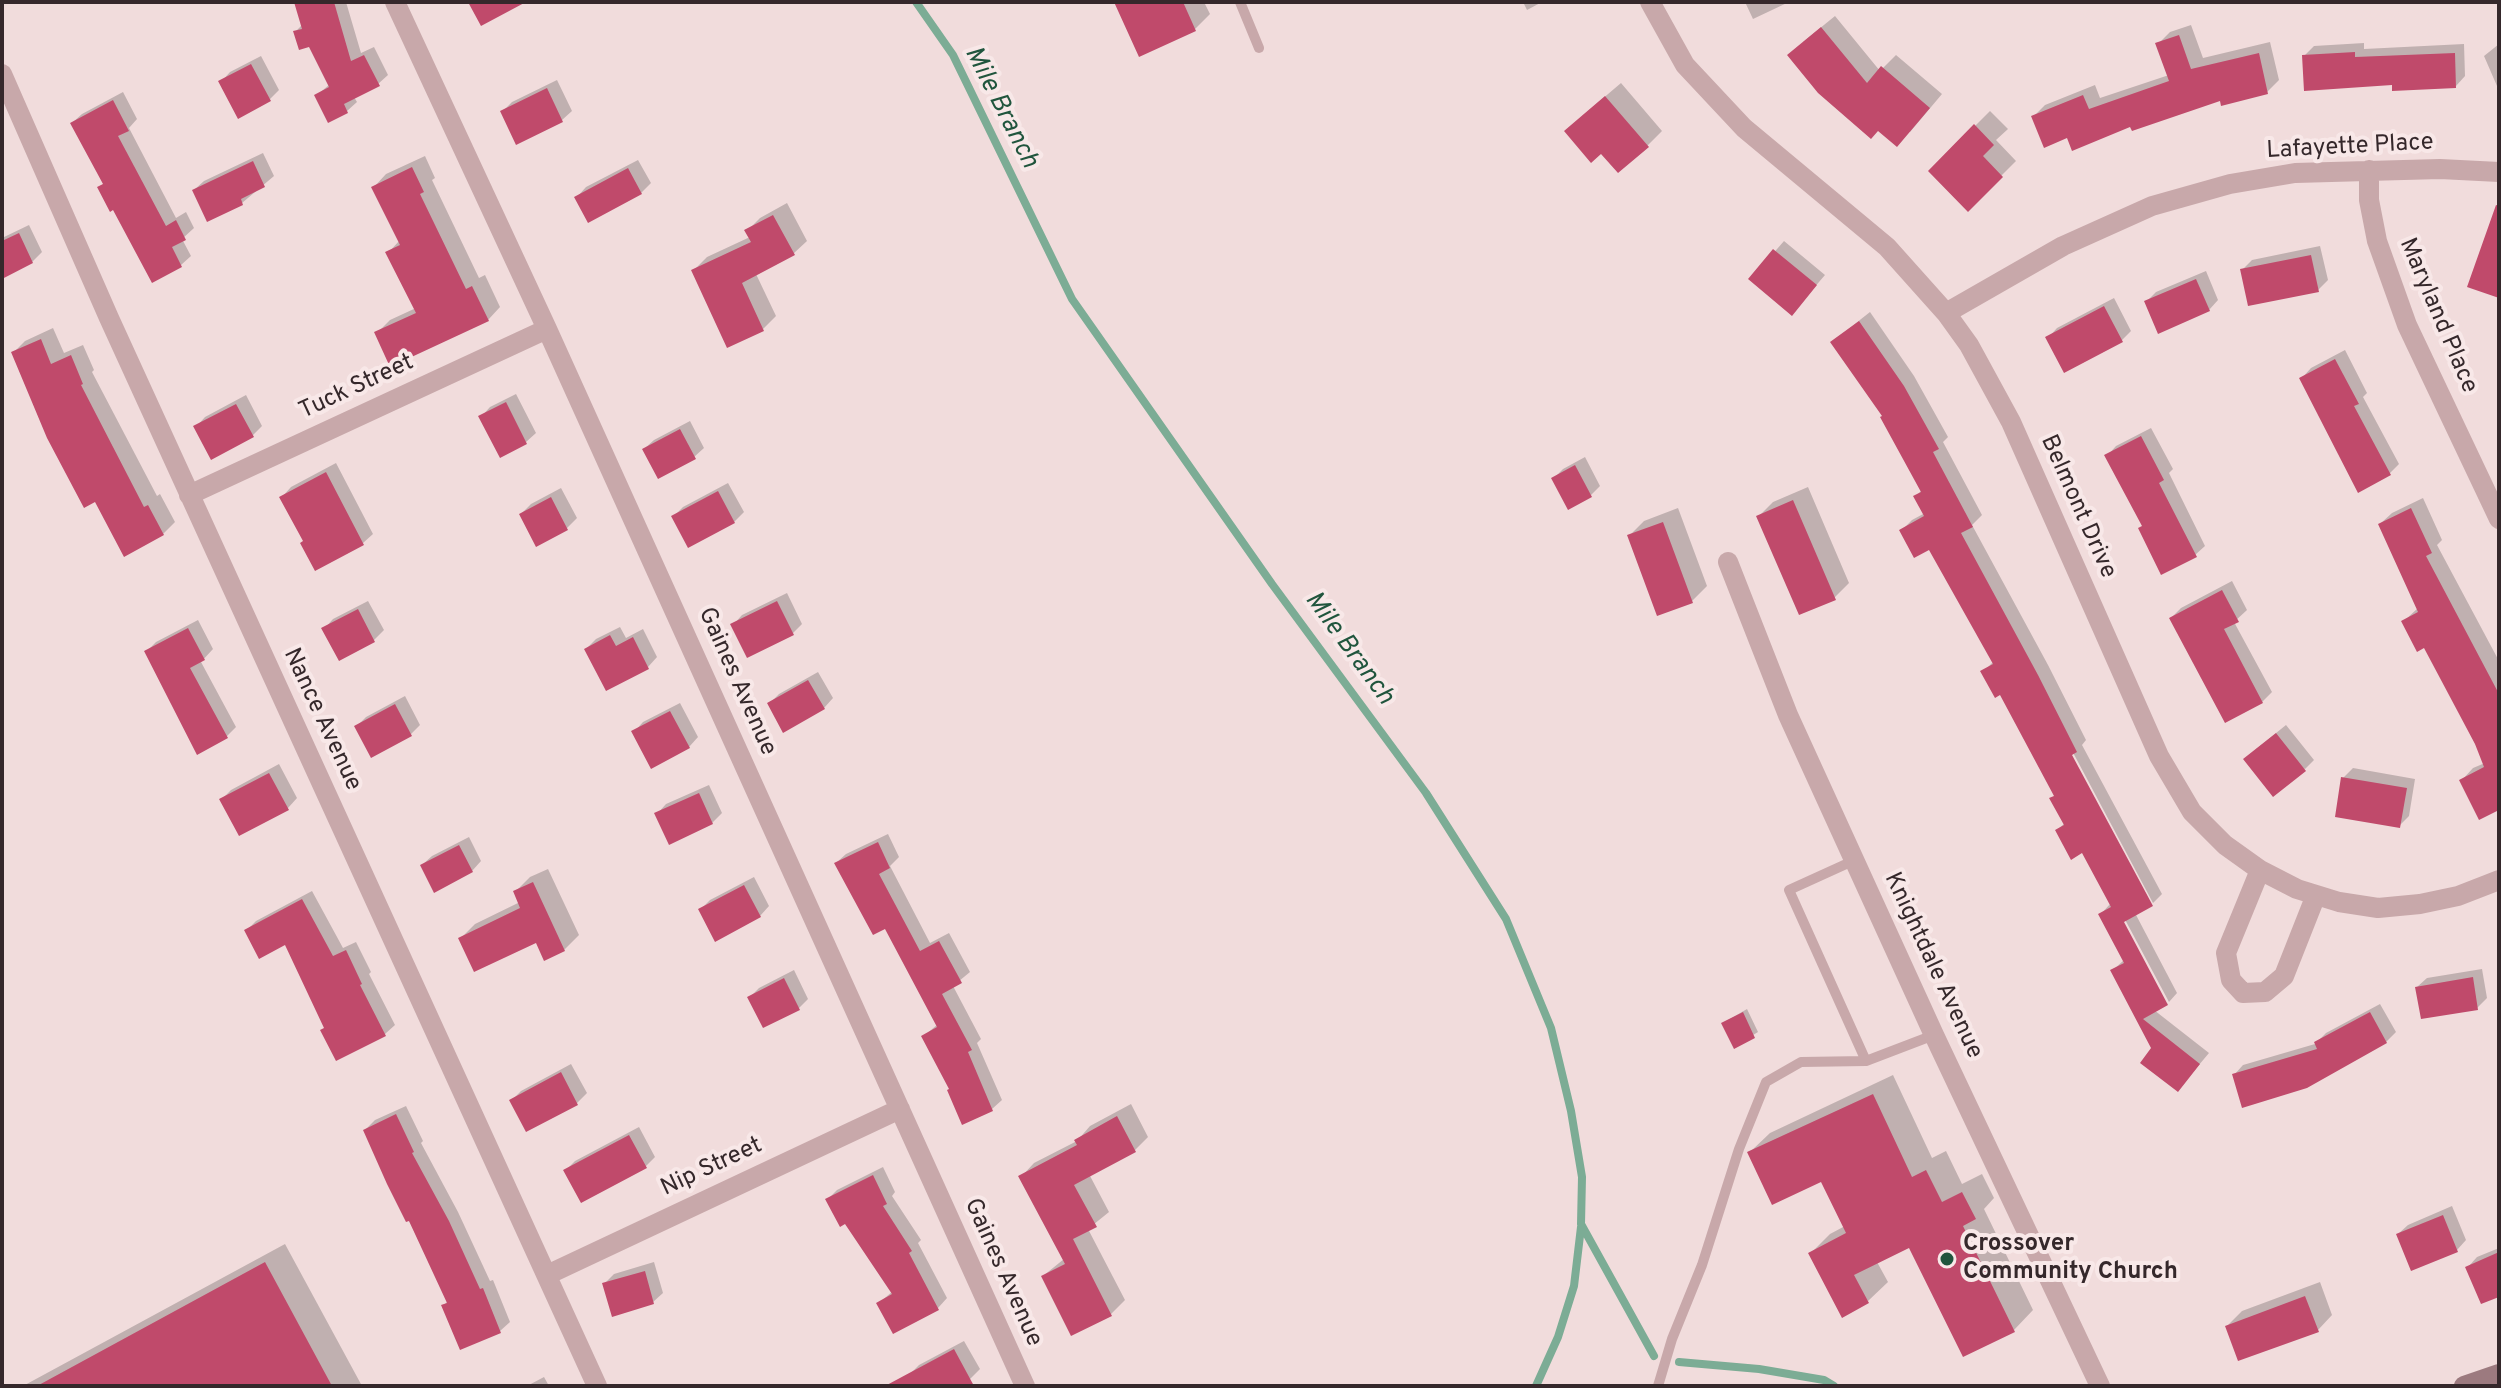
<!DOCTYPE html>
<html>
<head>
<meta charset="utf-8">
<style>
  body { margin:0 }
  #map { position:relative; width:2501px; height:1388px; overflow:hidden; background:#f1dcdc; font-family:Overpass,sans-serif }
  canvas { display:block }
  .frame { position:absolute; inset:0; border:4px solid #35282b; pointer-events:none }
</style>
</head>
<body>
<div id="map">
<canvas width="2501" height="1388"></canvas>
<div class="frame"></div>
</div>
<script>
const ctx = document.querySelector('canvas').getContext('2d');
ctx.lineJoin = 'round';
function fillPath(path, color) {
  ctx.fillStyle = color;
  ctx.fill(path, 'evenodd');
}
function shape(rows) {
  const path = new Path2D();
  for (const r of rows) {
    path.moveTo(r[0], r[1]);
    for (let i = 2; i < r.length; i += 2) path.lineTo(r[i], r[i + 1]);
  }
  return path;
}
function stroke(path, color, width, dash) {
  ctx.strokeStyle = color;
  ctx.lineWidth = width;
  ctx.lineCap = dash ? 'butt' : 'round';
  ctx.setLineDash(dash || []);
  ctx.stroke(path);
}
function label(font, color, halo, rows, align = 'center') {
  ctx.font = font + ' Overpass,sans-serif';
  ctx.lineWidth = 8;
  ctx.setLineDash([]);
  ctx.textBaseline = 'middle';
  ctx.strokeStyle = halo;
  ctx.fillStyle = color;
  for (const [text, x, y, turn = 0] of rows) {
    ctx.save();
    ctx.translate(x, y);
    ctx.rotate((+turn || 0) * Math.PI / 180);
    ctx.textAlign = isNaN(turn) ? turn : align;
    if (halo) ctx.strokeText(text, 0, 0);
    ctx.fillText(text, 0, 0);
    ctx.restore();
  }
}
const shadow = shape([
  [296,2,346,2,361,53,374,47,388,75,378,84,354,97,357,102,347,111,316,96,330,84,310,44,295,32,302,25],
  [1116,2,1204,2,1210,14,1195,29],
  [1523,2,1542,2,1527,10],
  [1745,2,1789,2,1753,19],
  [1835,16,1880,71,1896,55,1942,94,1910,132,1803,42],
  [2191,25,2203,58,2270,42,2279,80,2267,92,2221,98,2132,125,2068,136,2033,117,2045,105,2095,85,2100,98,2169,75,2158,44,2170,32],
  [2364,43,2364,49,2464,44,2465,76,2456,86,2394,83,2304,56,2314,46],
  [2499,44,2499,85,2497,86,2484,56],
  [261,56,279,90,270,99,221,82,230,72],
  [557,80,572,111,562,120,502,112,512,102],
  [1621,83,1662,131,1647,146,1581,117],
  [123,92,137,119,129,128,176,218,186,212,194,228,182,239,191,256,181,265,153,280,72,123,82,114],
  [1990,111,2008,129,1996,140,2016,161,1968,209,1930,171],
  [263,153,274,176,242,203,194,190,204,181],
  [425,156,435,178,432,180,479,278,485,275,500,307,488,320,377,333,390,320,416,308,388,253,400,240,374,187,386,174],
  [638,160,651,183,641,193,589,220,577,197,586,187],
  [787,203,807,241,793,254,756,274,776,316,763,329,694,270,707,257,750,237,747,231,760,218],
  [29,225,42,252,32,262,2,276,2,238],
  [1784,241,1825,275,1801,303,1751,279],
  [2320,246,2328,280,2318,290,2242,270,2252,260],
  [2206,271,2218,300,2209,310,2146,302,2156,292],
  [2114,298,2131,331,2122,340,2048,338,2057,328],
  [1870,312,1914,376,1948,437,1943,442,1982,515,1972,525,2048,665,2086,740,2082,745,2162,894,2153,903,2069,745,2066,747,2149,904,2152,904,2135,913,2177,993,2169,1002,2121,912,2118,914,2165,1003,2168,1003,2154,1010,2209,1053,2178,1090,2112,971,2124,960,2100,915,2111,903,2083,851,2057,830,2065,823,2055,795,2001,693,1983,672,1994,661,1930,547,1902,530,1912,520,1925,513,1916,496,1922,490,1884,416,1832,342],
  [53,328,64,353,83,345,94,370,92,372,157,496,160,494,175,522,163,534,13,353,25,341],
  [2345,350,2367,393,2363,397,2399,464,2389,474,2302,378,2311,368],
  [516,394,536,433,526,442,481,417,490,407],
  [246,395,262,426,253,435,196,427,205,417],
  [690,421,704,448,694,457,644,449,654,440],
  [2151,428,2173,469,2169,473,2205,546,2195,555,2144,525,2107,456,2116,446],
  [1585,457,1600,486,1591,495,1554,478,1563,469],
  [336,463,373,534,363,543,316,568,305,541,282,497,291,487],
  [728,483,744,512,734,522,674,516,683,507],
  [1808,487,1849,583,1834,598,1758,517,1773,502],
  [561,488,577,518,567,528,537,544,521,514,531,504],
  [2423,498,2442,540,2437,545,2499,661,2499,808,2462,780,2473,768,2485,763,2425,646,2403,622,2418,608,2380,524,2392,513],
  [1678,508,1707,586,1692,601,1629,536,1644,521],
  [2232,581,2247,610,2234,622,2272,692,2262,702,2171,618,2181,608],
  [787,593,802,624,793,633,733,625,742,615],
  [368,601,384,630,374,640,340,658,324,629,333,619],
  [198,620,213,649,201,662,236,727,226,737,147,651,156,642],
  [620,627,626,638,643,629,657,657,648,667,586,649,596,639],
  [818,672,833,698,824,708,769,704,779,694],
  [405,696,420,725,411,734,356,727,366,717],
  [680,703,698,737,689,747,634,732,643,722],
  [2286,725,2314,760,2305,769,2255,750],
  [279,764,297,798,288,808,222,799,231,790],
  [2353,768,2415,779,2409,816,2400,825,2343,778],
  [709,785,722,813,712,823,657,814,666,804],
  [888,834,899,857,890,866,930,943,949,933,970,972,953,986,981,1039,977,1043,1002,1100,992,1109,951,1089,924,1036,938,1024,886,926,836,863,846,854],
  [469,837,481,861,472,871,422,865,432,856],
  [548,869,579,935,564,950,536,940,461,938,475,924,520,902,515,892,530,877],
  [754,877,769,906,760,916,700,910,710,900],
  [312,891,343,948,356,942,371,972,369,974,395,1025,385,1034,326,1028,286,942,246,931,256,921],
  [2482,969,2487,998,2477,1008,2417,987,2427,978],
  [794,970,808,999,799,1008,749,998,759,988],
  [2380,1004,2396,1032,2386,1042,2234,1075,2243,1065,2315,1044,2326,1033],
  [1747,1009,1758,1032,1735,1046,1723,1023],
  [571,1064,587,1093,577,1103,527,1129,512,1100,521,1091],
  [1893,1075,1932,1158,1946,1151,1962,1184,1982,1174,1994,1198,1984,1209,2033,1310,2014,1330,1910,1245,1877,1262,1888,1282,1868,1301,1810,1254,1830,1234,1845,1226,1822,1179,1750,1152,1770,1133],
  [1131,1104,1148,1137,1135,1150,1089,1174,1109,1212,1088,1229,1125,1300,1111,1314,1072,1334,1043,1276,1064,1259,1021,1177,1034,1163,1077,1141,1090,1126],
  [406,1106,423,1141,421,1143,458,1212,490,1281,493,1280,510,1322,500,1331,443,1306,448,1301,365,1130,375,1120],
  [639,1127,655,1157,646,1166,566,1170,575,1161],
  [883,1167,895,1192,892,1196,921,1240,918,1243,947,1298,938,1308,879,1303,893,1291,828,1199,837,1190],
  [2452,1206,2466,1240,2457,1250,2398,1234,2408,1225],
  [285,1244,362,1386,23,1386],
  [2499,1248,2499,1294,2468,1267,2477,1257],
  [654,1262,663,1293,653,1302,604,1284,614,1274],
  [2320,1282,2332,1315,2318,1330,2227,1326,2242,1311],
  [964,1341,980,1369,970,1379,957,1386,915,1386,909,1375,919,1365],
  [544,1377,549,1386,527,1386]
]);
const stream = shape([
  [916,2,953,55,1072,299,1272,584,1426,793,1506,919,1551,1028,1571,1111,1582,1177,1581,1224,1654,1356],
  [1679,1362,1759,1369,1824,1380,1834,1386],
  [1536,1386,1558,1337,1574,1286,1581,1227]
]);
const building = shape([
  [294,2,334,2,351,61,364,55,380,86,344,104,348,113,328,123,314,95,329,87,309,47,299,50,293,31,302,29],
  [468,2,526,2,481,26],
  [1114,2,1183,2,1196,31,1139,57],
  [1821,27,1867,83,1881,66,1930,108,1897,147,1878,131,1871,139,1818,93,1787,55],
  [2179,35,2191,69,2259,53,2268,94,2221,106,2220,101,2132,131,2130,127,2072,151,2067,138,2044,148,2031,116,2083,95,2089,109,2169,81,2155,43],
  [2355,52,2355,57,2455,53,2456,88,2392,91,2392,85,2304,91,2302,55],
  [251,64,271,101,238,119,218,81],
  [547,88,563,122,516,145,500,111],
  [1605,96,1649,147,1618,173,1601,154,1591,163,1564,131],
  [113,100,129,131,118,136,166,226,176,220,186,240,172,247,182,267,152,283,113,210,110,212,97,187,103,184,70,123],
  [1974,124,1994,145,1983,156,2003,177,1968,212,1928,171],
  [253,161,265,187,241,199,243,205,207,222,192,190],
  [412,167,424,192,420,194,466,289,472,286,489,321,390,367,374,332,416,313,385,252,400,245,371,187],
  [628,168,642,194,588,223,574,197],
  [2496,205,2499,206,2499,298,2467,287],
  [773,215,795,255,742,283,764,331,727,348,691,270,751,242,744,230],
  [19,233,33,263,2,279,2,241],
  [1773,249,1817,285,1792,316,1748,279],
  [2311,255,2319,292,2248,306,2240,269],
  [2196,279,2210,311,2158,334,2144,301],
  [2104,306,2123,342,2064,373,2045,337],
  [1859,321,1904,386,1939,449,1933,452,1973,527,1961,533,2038,675,2077,752,2072,755,2153,906,2124,922,2168,1005,2143,1019,2200,1064,2178,1092,2140,1063,2151,1048,2110,970,2124,963,2098,914,2111,907,2082,853,2071,860,2055,830,2064,825,2049,798,2054,796,2000,695,1995,698,1980,671,1993,664,1929,550,1914,558,1899,530,1924,516,1913,496,1921,492,1880,417,1882,416,1830,342],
  [41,339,51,364,71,355,83,384,81,385,144,507,148,505,164,535,124,557,95,502,84,508,47,438,11,352],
  [2335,359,2359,404,2354,406,2391,475,2358,493,2299,378],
  [506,402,527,444,500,458,478,416],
  [236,404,254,437,211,460,193,426],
  [680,429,696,459,658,479,642,449],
  [2141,436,2164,480,2159,483,2197,557,2161,575,2138,528,2142,526,2104,455],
  [1575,465,1592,497,1568,510,1551,478],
  [326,472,364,545,315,571,300,543,303,541,279,497],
  [718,491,735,523,688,548,671,516],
  [551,497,568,530,536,547,519,514],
  [1793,500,1836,600,1799,615,1756,516],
  [2411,508,2432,553,2426,556,2499,694,2499,810,2479,820,2459,780,2484,767,2475,744,2424,648,2417,652,2401,621,2418,612,2378,524],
  [1663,522,1693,603,1657,616,1627,535],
  [2222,590,2239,622,2224,629,2263,703,2225,723,2169,618],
  [777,601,794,635,747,658,730,624],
  [358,609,375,642,339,661,321,628],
  [188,628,205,660,190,668,228,738,197,755,144,651],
  [610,635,616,646,633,637,649,669,606,691,584,649],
  [808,680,825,709,783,733,767,703],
  [395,704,412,736,371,758,354,726],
  [670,711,690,748,651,769,631,731],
  [2276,733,2306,771,2273,797,2243,759],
  [269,773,289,810,239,836,219,799],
  [2341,777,2407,788,2400,828,2335,817],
  [699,793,713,824,669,845,654,813],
  [878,842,890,868,879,874,920,951,939,941,962,983,942,994,972,1050,968,1052,993,1111,962,1125,947,1090,949,1089,921,1036,937,1027,885,929,873,935,834,863],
  [459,845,473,872,434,893,420,865],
  [533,882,565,951,544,961,536,943,474,972,458,938,520,908,513,891],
  [744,885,761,917,715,942,698,909],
  [302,899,333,956,346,950,362,984,360,985,386,1036,336,1061,320,1030,324,1028,285,945,259,959,244,930],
  [2473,977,2478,1010,2421,1019,2415,987],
  [784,978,800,1010,763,1028,747,997],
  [1743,1012,1755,1038,1734,1049,1721,1023],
  [2370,1012,2387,1043,2307,1088,2242,1108,2232,1074,2317,1049,2314,1042],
  [561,1072,578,1105,526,1132,509,1100],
  [1873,1094,1912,1177,1926,1170,1942,1202,1962,1192,1976,1219,1963,1226,2015,1332,1963,1357,1909,1248,1854,1275,1869,1303,1842,1318,1808,1253,1846,1233,1821,1182,1772,1205,1747,1152],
  [396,1114,414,1152,412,1153,449,1221,480,1289,483,1288,501,1333,460,1350,441,1305,447,1303,409,1221,406,1222,387,1184,363,1130],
  [1117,1116,1136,1152,1074,1185,1097,1227,1073,1239,1112,1316,1071,1336,1041,1276,1065,1264,1018,1176,1077,1145,1074,1140],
  [629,1135,647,1168,581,1203,563,1170],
  [873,1175,887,1204,883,1206,912,1251,909,1253,939,1310,893,1334,876,1303,892,1294,845,1224,840,1227,825,1199],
  [2443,1215,2458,1252,2411,1271,2396,1234],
  [2499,1252,2499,1297,2481,1304,2465,1267],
  [265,1262,332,1386,37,1386],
  [645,1271,654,1304,612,1317,602,1283],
  [2305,1296,2319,1332,2238,1361,2225,1326],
  [954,1349,974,1386,885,1386]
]);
const lane = shape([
  [1240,2,1259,48],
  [1855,860,1789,890,1866,1061],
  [1658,1386,1672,1339,1702,1265,1739,1149,1766,1082,1801,1062,1866,1061,1934,1035]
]);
const street = shape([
  [395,2,547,329,1025,1386],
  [1650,2,1685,65,1744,128,1887,247,1946,313,1969,345,2011,422,2159,756,2192,812,2225,845,2260,870,2297,889,2339,902,2378,908,2420,904,2458,896,2499,880],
  [2,74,109,318,597,1386],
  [2369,170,2369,200,2377,241,2407,325,2499,519],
  [1946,313,2063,246,2152,206,2230,184,2295,173,2440,169,2499,172],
  [189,495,547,329],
  [1728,562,1788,715,1934,1035,2100,1386],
  [2260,870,2226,953,2231,980,2243,993,2265,992,2284,976,2316,895],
  [547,1275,900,1109]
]);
const secondary = shape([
  [2464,1386,2499,1374]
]);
const markers = [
  [1947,1259,8,"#20553d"]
];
const streetNames = [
  ["Lafayette Place",2350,148,-3],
  ["Maryland Place",2437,316,67],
  ["Tuck Street",357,388,-25],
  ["Belmont Drive",2077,507,66],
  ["Gaines Avenue",736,682,66],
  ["Nance Avenue",321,720,65],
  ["Knightdale Avenue",1932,966,65],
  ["Nip Street",712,1168,-25],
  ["Gaines Avenue",1002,1273,66]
];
const poiNames = [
  ["Crossover",1963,1245],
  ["Community Church",1963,1273]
];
const waterNames = [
  ["Mile Branch",1000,108,63],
  ["Mile Branch",1348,649,54]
];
fillPath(shadow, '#0003');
stroke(stream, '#7cac95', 8);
fillPath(building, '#c04a6b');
stroke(lane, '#c8a8aa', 10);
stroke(street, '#c8a8aa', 20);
stroke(secondary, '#9c7a7f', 20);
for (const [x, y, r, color] of markers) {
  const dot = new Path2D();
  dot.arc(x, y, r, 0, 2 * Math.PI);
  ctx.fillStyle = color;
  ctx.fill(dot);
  stroke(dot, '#f8e8e8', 3);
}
label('24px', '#35282b', '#f8e8e8', streetNames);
label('bold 24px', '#35282b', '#f8e8e8', poiNames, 'left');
label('italic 26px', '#20553d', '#f8e8e8', waterNames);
</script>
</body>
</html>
